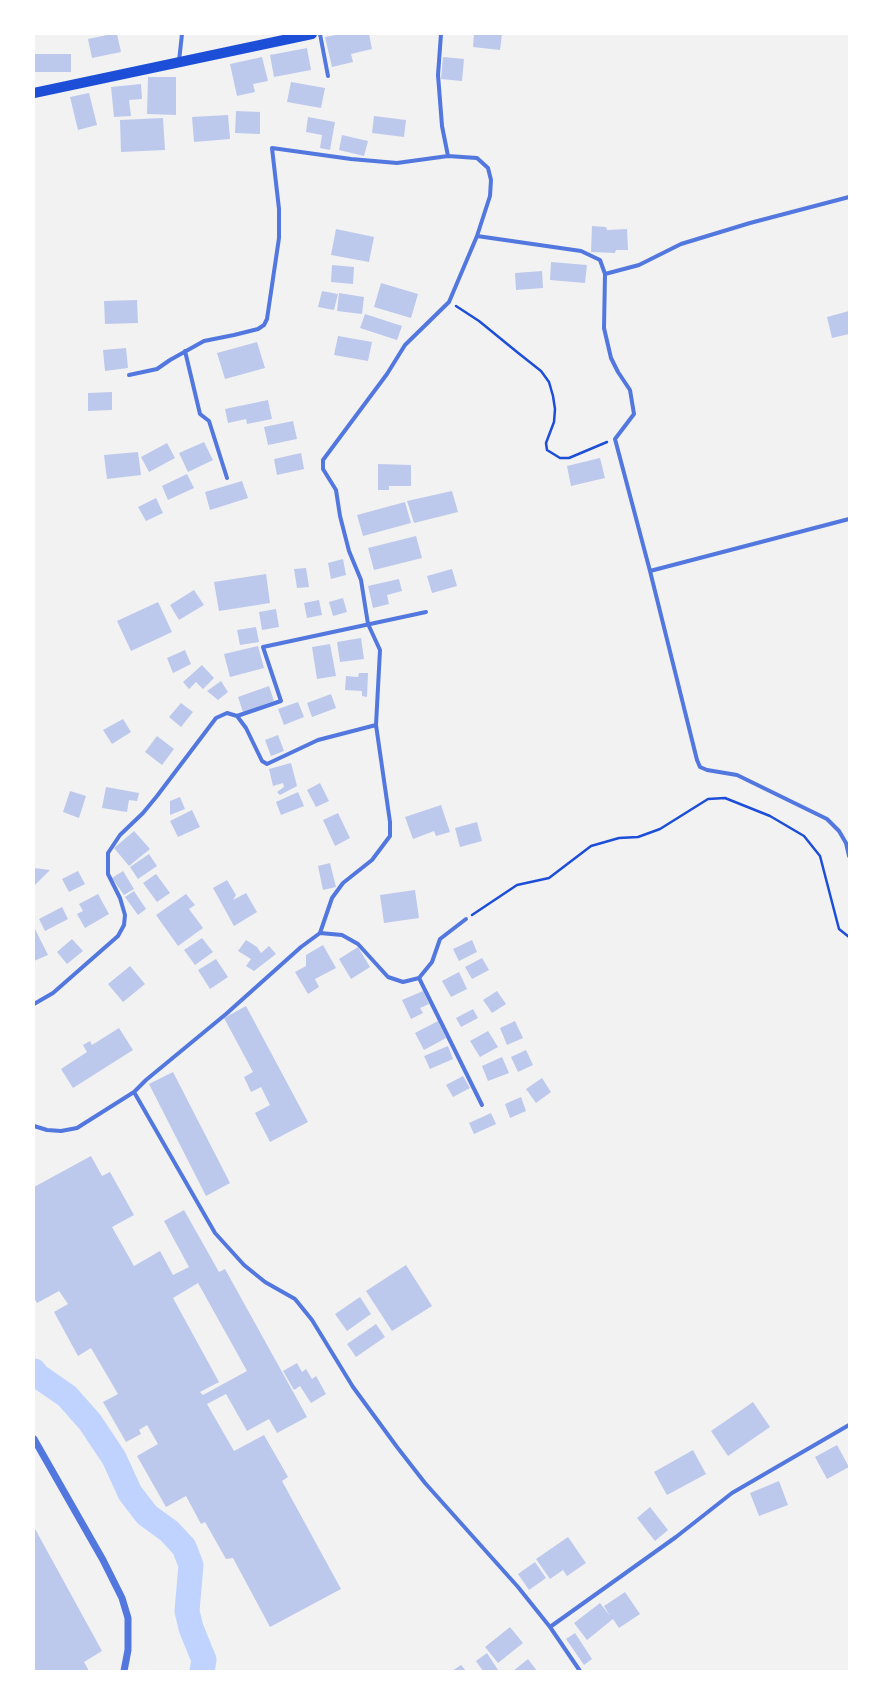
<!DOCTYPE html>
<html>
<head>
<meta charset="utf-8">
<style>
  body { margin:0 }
  #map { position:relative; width:883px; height:1705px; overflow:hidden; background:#f2f2f2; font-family:"PT Sans",sans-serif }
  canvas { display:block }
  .frame { position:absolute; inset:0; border:35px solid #fff; pointer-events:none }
</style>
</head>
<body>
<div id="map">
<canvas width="883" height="1705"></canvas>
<div class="frame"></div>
</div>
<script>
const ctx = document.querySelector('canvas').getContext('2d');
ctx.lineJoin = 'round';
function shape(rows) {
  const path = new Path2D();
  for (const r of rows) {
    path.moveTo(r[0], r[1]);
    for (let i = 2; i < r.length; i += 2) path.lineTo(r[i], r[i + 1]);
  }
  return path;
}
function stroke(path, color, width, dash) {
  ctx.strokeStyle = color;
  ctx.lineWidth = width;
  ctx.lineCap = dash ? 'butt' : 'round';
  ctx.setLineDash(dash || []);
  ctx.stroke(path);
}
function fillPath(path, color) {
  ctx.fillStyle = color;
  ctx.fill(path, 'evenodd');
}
const river = shape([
  [34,1371,38,1376,67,1396,90,1422,114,1458,130,1493,147,1515,169,1531,184,1547,191,1565,187,1611,191,1628,204,1660,202,1671]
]);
const building = shape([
  [112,34,117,34,121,52,92,58,88,39],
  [341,34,369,34,372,49,351,54,353,62,332,67,325,37],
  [474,34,502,34,500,50,473,47],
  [307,48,311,70,274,77,270,55],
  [34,54,71,54,71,72,34,72],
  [262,57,268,81,253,84,255,92,237,96,230,64],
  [443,57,464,59,462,81,441,79],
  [148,77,176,77,176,115,147,114],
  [291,82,325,88,321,108,287,102],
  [141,84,142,99,129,100,131,116,114,117,111,87],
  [89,93,97,125,78,130,70,97],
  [236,111,260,112,260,134,235,133],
  [228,115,230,139,194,142,192,117],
  [374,116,406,120,404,137,372,133],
  [308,117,335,122,330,150,320,148,322,135,306,132],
  [163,118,165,150,121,152,120,120],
  [342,135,368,141,364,156,339,150],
  [592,226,606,227,607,230,627,229,628,250,616,250,615,253,591,252],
  [336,229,374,237,369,262,331,255],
  [551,262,587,265,585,283,550,280],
  [332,265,354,267,353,284,331,282],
  [542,271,543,288,516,290,515,273],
  [381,283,418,294,411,318,374,307],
  [322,291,338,294,334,310,318,307],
  [339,293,364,297,362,314,337,311],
  [137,300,138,323,105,324,104,301],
  [849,311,849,334,832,338,827,317],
  [365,314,402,326,397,340,360,328],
  [338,336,372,342,368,361,334,355],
  [257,342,265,368,225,379,217,353],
  [126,348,128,368,105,371,103,350],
  [112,392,112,410,88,411,88,393],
  [268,400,272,419,247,424,246,419,228,423,225,409],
  [293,421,297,439,268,445,264,427],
  [204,442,213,460,188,472,179,453],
  [167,443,175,458,149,472,141,457],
  [138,452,141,475,107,479,104,455],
  [301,453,304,469,277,475,274,459],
  [600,458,605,478,571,486,567,466],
  [378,464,411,465,411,486,389,486,389,490,378,490],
  [187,474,194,488,168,500,162,486],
  [242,481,248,498,210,510,205,492],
  [452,491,458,512,414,523,407,501],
  [156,498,163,513,146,521,138,507],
  [405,502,411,523,363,536,357,515],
  [416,536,422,558,374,570,368,548],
  [343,559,346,575,331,579,328,563],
  [306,568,309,587,297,588,294,569],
  [452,569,457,586,432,593,427,576],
  [266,574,270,603,219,611,214,582],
  [399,579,402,591,387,595,389,604,373,608,368,586],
  [194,590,204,605,179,620,170,605],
  [343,598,347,612,333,616,329,602],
  [319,600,322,615,307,618,304,603],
  [158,602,172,632,131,651,117,621],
  [276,609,279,627,262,630,259,612],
  [256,627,259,642,240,645,237,630],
  [361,638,364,659,340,662,337,642],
  [330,644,336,676,317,679,312,647],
  [258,646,264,668,230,677,224,654],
  [185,650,191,664,173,673,167,658],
  [202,665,214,678,203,689,196,682,189,689,183,682],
  [359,673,368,673,367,697,362,696,362,691,345,690,346,676,358,677],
  [221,681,228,692,218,700,207,691],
  [269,686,274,701,243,712,238,697],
  [331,694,336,708,312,717,307,703],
  [298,702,304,717,284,725,278,709],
  [181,703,193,712,181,727,169,717],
  [123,719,131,732,112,744,103,730],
  [278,735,284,751,271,756,265,740],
  [157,736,174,749,162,765,145,752],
  [291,763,297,786,280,795,277,792,284,787,283,783,273,786,269,769],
  [320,783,329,801,316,807,307,790],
  [106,787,139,793,137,801,129,800,127,812,102,808],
  [70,791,86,796,79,818,63,812],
  [298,792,304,806,281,815,276,802],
  [180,797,185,809,170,815,170,801],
  [441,805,450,832,436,836,434,831,413,839,405,817],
  [192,810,200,827,178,837,170,821],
  [338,813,350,838,335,846,323,820],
  [477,822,482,841,460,847,455,828],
  [134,831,150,849,129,866,114,848],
  [149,854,157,866,138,879,130,867],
  [330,863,336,887,323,890,318,866],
  [34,868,50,870,34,886],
  [78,871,85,884,69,892,62,879],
  [123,871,134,889,124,895,112,878],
  [156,874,170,893,157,902,143,883],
  [227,880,236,895,233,900,246,893,257,912,234,926,213,888],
  [415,890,419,918,384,923,380,895],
  [134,891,146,909,138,915,125,897],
  [98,894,109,914,85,928,77,914,83,911,79,904],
  [186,894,195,905,189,909,203,928,178,946,156,915],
  [62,907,68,919,45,931,39,919],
  [35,929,48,955,34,961,34,930],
  [202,938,213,952,195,965,184,950],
  [72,939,83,951,67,964,57,952],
  [246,940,257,947,261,953,269,946,276,954,254,971,246,966,251,959,238,951],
  [472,940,477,952,459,961,453,949],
  [323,945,336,968,315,979,319,987,308,994,295,972,306,966,306,955],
  [358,947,370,967,351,979,339,959],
  [482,958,489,970,472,979,465,967],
  [216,959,228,977,210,989,198,970],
  [130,966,145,984,123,1002,108,984],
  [459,972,467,989,451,997,442,981],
  [423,991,429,1004,420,1008,423,1013,411,1019,402,1000],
  [497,991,506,1004,492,1013,483,1000],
  [246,1006,308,1122,270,1142,255,1113,270,1105,261,1087,251,1092,244,1077,253,1072,224,1018],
  [473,1009,478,1018,461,1027,456,1018],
  [438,1021,446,1038,424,1050,415,1033],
  [515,1021,523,1038,507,1045,500,1028],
  [119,1028,133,1050,73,1088,61,1069,87,1052,83,1045,90,1041,92,1045],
  [488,1031,498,1047,480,1057,470,1041],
  [448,1046,453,1059,430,1069,424,1056],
  [526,1050,533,1065,518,1072,511,1057],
  [502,1057,509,1073,488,1081,482,1066],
  [173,1072,230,1183,206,1196,149,1084],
  [463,1076,470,1088,453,1097,446,1085],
  [542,1078,551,1092,536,1103,526,1089],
  [521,1097,526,1111,510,1118,505,1104],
  [491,1113,496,1124,474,1134,469,1123],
  [91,1156,102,1176,110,1172,134,1215,112,1227,134,1266,160,1251,173,1275,189,1267,164,1221,184,1210,219,1272,225,1269,307,1417,277,1433,269,1419,247,1431,226,1394,207,1404,234,1451,264,1435,288,1477,282,1481,341,1589,270,1627,233,1558,226,1559,205,1522,201,1524,186,1496,166,1507,137,1456,158,1444,147,1425,139,1430,141,1434,126,1442,103,1402,118,1394,91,1348,78,1356,54,1312,68,1304,59,1291,37,1303,34,1298,34,1187],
  [198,1283,247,1371,203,1395,200,1392,219,1382,173,1298],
  [406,1265,432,1306,392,1331,366,1291],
  [360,1297,371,1314,347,1331,335,1314],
  [376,1324,385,1337,356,1357,347,1344],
  [297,1363,302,1372,306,1369,312,1379,316,1376,326,1394,311,1403,300,1386,294,1390,283,1371],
  [753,1402,770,1427,728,1456,711,1431],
  [837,1445,849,1467,827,1479,815,1457],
  [693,1450,706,1474,667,1495,654,1472],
  [779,1481,788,1505,759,1516,750,1493],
  [650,1507,668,1530,655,1541,637,1518],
  [34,1527,102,1651,84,1662,89,1671,34,1671],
  [568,1537,586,1563,567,1576,563,1570,550,1579,536,1559],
  [535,1562,546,1578,529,1590,518,1574],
  [625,1592,640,1614,619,1628,613,1619,587,1640,574,1623,600,1603,610,1616,604,1606],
  [510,1627,523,1643,498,1663,485,1647],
  [575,1633,592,1659,584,1665,566,1639],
  [487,1653,498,1670,496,1671,483,1671,476,1661],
  [528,1659,537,1671,513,1671],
  [461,1665,466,1671,452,1671]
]);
const path = shape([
  [456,306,479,321,517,352,541,371,549,382,553,396,555,409,554,422,546,443,547,450,560,458,569,458,607,442],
  [472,915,517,885,549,878,591,846,619,838,638,837,660,829,708,799,725,798,770,816,804,836,820,856,839,929,849,937]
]);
const minor = shape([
  [320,34,328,76],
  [179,61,182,34],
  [477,236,581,251,600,260,605,274,604,328,611,358,618,372,630,390,634,414,615,439,650,571,697,760,700,767,707,770,737,775,827,819,839,831,846,843,849,856],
  [605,274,639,265,681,244,750,223,849,197],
  [185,351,200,414,209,421,227,478],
  [129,375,157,369,170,360,204,341,234,335,258,329,264,325,267,319,279,238,279,209,272,148,351,159,397,163,448,156],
  [650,571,849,519],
  [237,716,281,701,263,647,426,612],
  [320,933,342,935,358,944,388,977,403,982,419,978,432,962,440,939,466,919],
  [419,978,482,1105],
  [34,1004,53,993,118,936,124,925,125,915,120,898,108,874,108,853,120,835,143,813,157,796,216,718,227,713,237,716,246,728,262,761,267,764,318,740,376,725],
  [134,1092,215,1233,244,1265,265,1282,295,1299,312,1320,353,1387,397,1447,425,1483,518,1587,550,1627,580,1671],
  [34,1126,47,1130,61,1131,77,1128,134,1092,146,1080,226,1014,301,947,320,933,332,898,343,883,372,860,390,836,390,822,376,725,380,650,368,624,361,580,349,551,340,516,336,490,323,469,323,460,387,374,405,345,449,302,477,236,490,196,491,180,488,168,477,158,448,156,442,126,438,75,441,34],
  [550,1627,676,1537,732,1493,849,1425]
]);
const tertiary = shape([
  [34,1439,103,1560,122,1598,128,1618,128,1650,124,1671]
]);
const primary = shape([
  [34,93,312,34]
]);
stroke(river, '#bfd3fe', 25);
fillPath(building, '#bdc9ec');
stroke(path, '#1d4ed8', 2.5);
stroke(minor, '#5277de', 4);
stroke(tertiary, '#5277de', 7);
stroke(primary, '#1d4ed8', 10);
</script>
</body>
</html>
